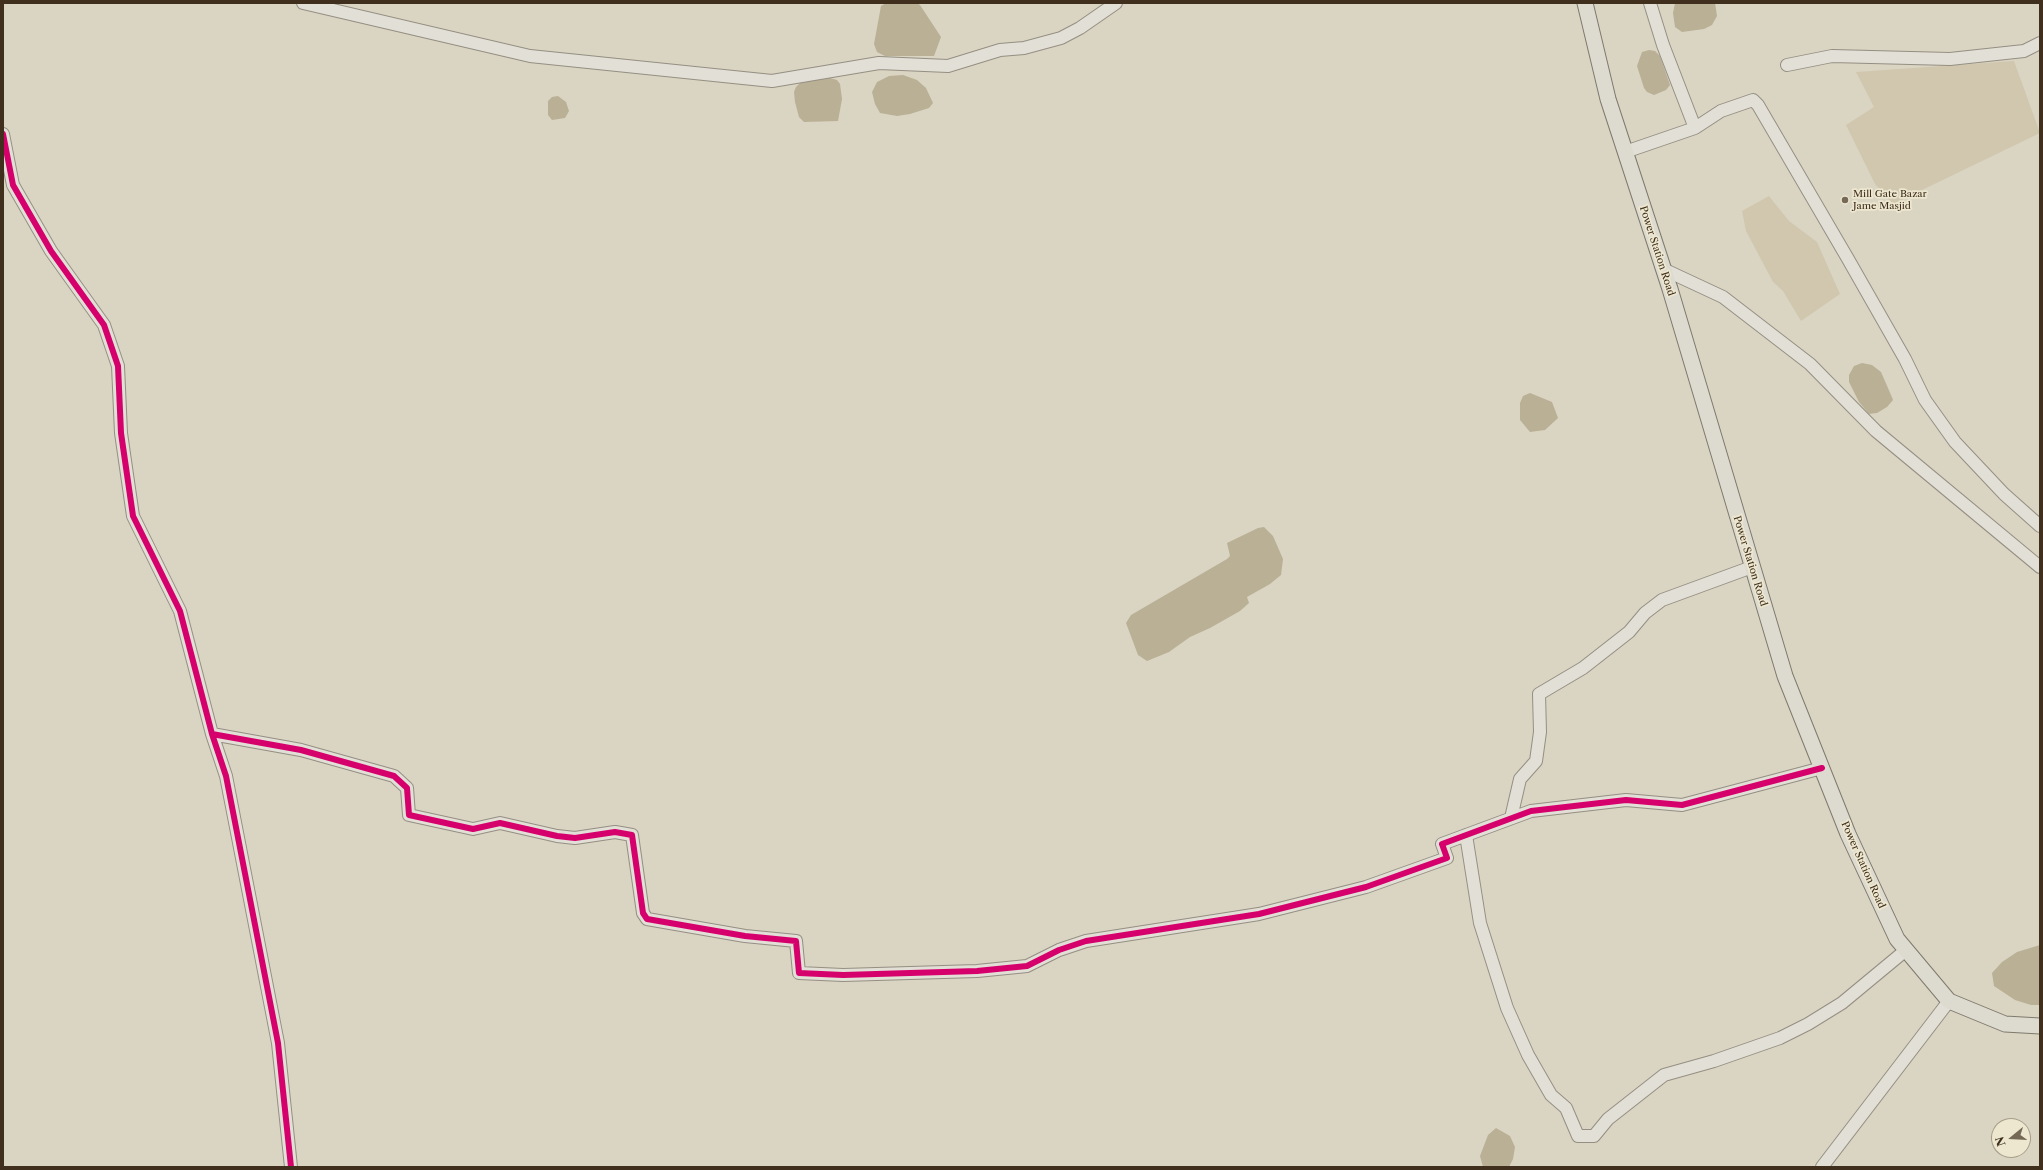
<!DOCTYPE html>
<html>
<head>
<meta charset="utf-8">
<style>
  body { margin:0 }
  #map { position:relative; width:2043px; height:1170px; overflow:hidden; background:#dad4c2; font-family:"Libre Caslon Text",serif }
  canvas { display:block }
  .frame { position:absolute; inset:0; border:4px solid #3f2f1c; pointer-events:none }
  .north { position:absolute; left:1991px; top:1118px; width:40px; height:40px; box-sizing:border-box; background:#ede7d0; border:1px solid #a79d88; border-radius:50%; rotate:252deg; font-size:11px; font-weight:700; line-height:16px; text-align:center; color:#3f2f1c }
  .north::after { content:''; display:block; margin:auto; width:14px; height:18px; background:#756956; clip-path:polygon(50% 0,100% 100%,50% 72%,0 100%) }
</style>
</head>
<body>
<div id="map">
<canvas width="2043" height="1170"></canvas>
<div class="frame"></div>
<div class="north">N</div>
</div>
<script>
const ctx = document.querySelector('canvas').getContext('2d');
ctx.lineJoin = 'round';
function fillPath(path, color) {
  ctx.fillStyle = color;
  ctx.fill(path, 'evenodd');
}
function shape(rows) {
  const path = new Path2D();
  for (const r of rows) {
    path.moveTo(r[0], r[1]);
    for (let i = 2; i < r.length; i += 2) path.lineTo(r[i], r[i + 1]);
  }
  return path;
}
function stroke(path, color, width, dash) {
  ctx.strokeStyle = color;
  ctx.lineWidth = width;
  ctx.lineCap = dash ? 'butt' : 'round';
  ctx.setLineDash(dash || []);
  ctx.stroke(path);
}
function label(font, color, halo, rows, align = 'center') {
  ctx.font = font + ' "Libre Caslon Text",serif';
  ctx.lineWidth = 3.5;
  ctx.setLineDash([]);
  ctx.textBaseline = 'middle';
  ctx.strokeStyle = halo;
  ctx.fillStyle = color;
  for (const [text, x, y, turn = 0] of rows) {
    ctx.save();
    ctx.translate(x, y);
    ctx.rotate((+turn || 0) * Math.PI / 180);
    ctx.textAlign = isNaN(turn) ? turn : align;
    if (halo) ctx.strokeText(text, 0, 0);
    ctx.fillText(text, 0, 0);
    ctx.restore();
  }
}
const green = shape([
  [2014,61,2040,133,1893,204,1875,184,1846,125,1874,107,1856,72],
  [1769,196,1789,221,1817,242,1840,294,1801,321,1783,291,1773,282,1746,231,1742,211]
]);
const water = shape([
  [886,3,917,3,920,5,941,37,934,56,885,56,877,52,874,44,881,6],
  [1675,3,1715,3,1717,16,1712,25,1704,29,1682,32,1675,27,1673,13],
  [1649,50,1655,51,1660,56,1670,85,1666,90,1654,95,1647,92,1644,88,1637,66,1642,52],
  [903,75,917,80,926,88,933,103,929,108,910,114,897,116,880,113,875,104,872,92,877,82,889,76],
  [830,78,837,80,840,84,842,99,838,121,804,122,799,117,795,102,794,92,796,87,800,83,808,81],
  [558,96,566,102,569,111,565,118,552,120,548,115,548,101,552,97],
  [1862,363,1872,365,1881,372,1891,395,1893,400,1887,407,1877,413,1869,414,1859,402,1849,382,1849,375,1854,366],
  [1530,393,1552,402,1558,418,1545,430,1530,432,1520,420,1520,403,1523,396],
  [1264,527,1273,536,1283,559,1281,575,1270,584,1247,597,1249,603,1240,611,1210,628,1190,637,1169,652,1147,661,1138,655,1126,623,1131,615,1227,559,1230,556,1227,543,1258,528],
  [2040,945,2040,1005,2031,1005,2015,1000,1994,986,1992,973,2002,962,2017,952],
  [1496,1128,1510,1136,1515,1147,1513,1159,1509,1167,1483,1167,1480,1156,1488,1135]
]);
const minor = shape([
  [303,3,530,56,772,81,879,63,948,66,1000,50,1024,48,1061,38,1080,28,1116,3],
  [1787,65,1832,56,1950,59,2024,51,2040,43],
  [1695,128,1721,111,1753,100,1758,105,1848,259,1905,359,1925,400,1955,442,2004,494,2040,526],
  [3,134,13,185,51,251,104,325,118,366,121,433,133,516,180,611,212,734,226,776,278,1043,291,1167],
  [1625,152,1695,128,1663,45,1650,3],
  [1663,269,1723,297,1810,364,1876,431,2040,567],
  [212,734,301,750,394,776,407,788,409,815,473,829,500,823,557,836,575,838,615,832,632,835,643,913,647,919,745,936,796,941,799,973,843,975,977,971,1027,966,1059,950,1086,941,1259,914,1366,887,1447,858,1442,844,1531,811,1626,800,1682,805,1822,768],
  [1511,818,1520,779,1536,761,1540,732,1539,694,1583,668,1629,632,1645,613,1662,600,1752,567],
  [1466,835,1480,923,1507,1008,1528,1055,1551,1095,1566,1108,1578,1136,1594,1136,1608,1119,1664,1075,1714,1061,1780,1038,1808,1024,1842,1003,1906,950],
  [1822,1167,1949,1001]
]);
const major = shape([
  [1585,3,1608,99,1670,289,1785,676,1848,834,1897,939,1949,1001,2005,1024,2040,1026]
]);
const cycleway = shape([
  [3,134,13,185,51,251,104,325,118,366,121,433,133,516,180,611,212,734,226,776,278,1043,291,1167],
  [212,734,301,750,394,776,407,788,409,815,473,829,500,823,557,836,575,838,615,832,632,835,643,913,647,919,745,936,796,941,799,973,843,975,977,971,1027,966,1059,950,1086,941,1259,914,1366,887,1447,858,1442,844,1531,811,1626,800,1682,805,1822,768]
]);
const markers = [
  [1845,200,4,"#756956"]
];
const poiNames = [
  ["Mill Gate Bazar",1853,194],
  ["Jame Masjid",1853,206]
];
const streetNames = [
  ["Power Station Road",1657,251,72],
  ["Power Station Road",1750,561,73],
  ["Power Station Road",1863,865,66]
];
fillPath(green, '#d0c7ae');
fillPath(water, '#bab095');
stroke(minor, '#958f83', 14);
stroke(major, '#7f796d', 17);
stroke(minor, '#e2dfd6', 12);
stroke(major, '#dddacf', 15);
stroke(cycleway, '#d6006c', 6);
for (const [x, y, r, color] of markers) {
  const dot = new Path2D();
  dot.arc(x, y, r, 0, 2 * Math.PI);
  ctx.fillStyle = color;
  ctx.fill(dot);
  stroke(dot, '#ede7d0', 1.5);
}
label('10px', '#3f2f1c', '#ede7d0', poiNames, 'left');
label('10px', '#3f2f1c', '#ede7d0', streetNames);
</script>
</body>
</html>
